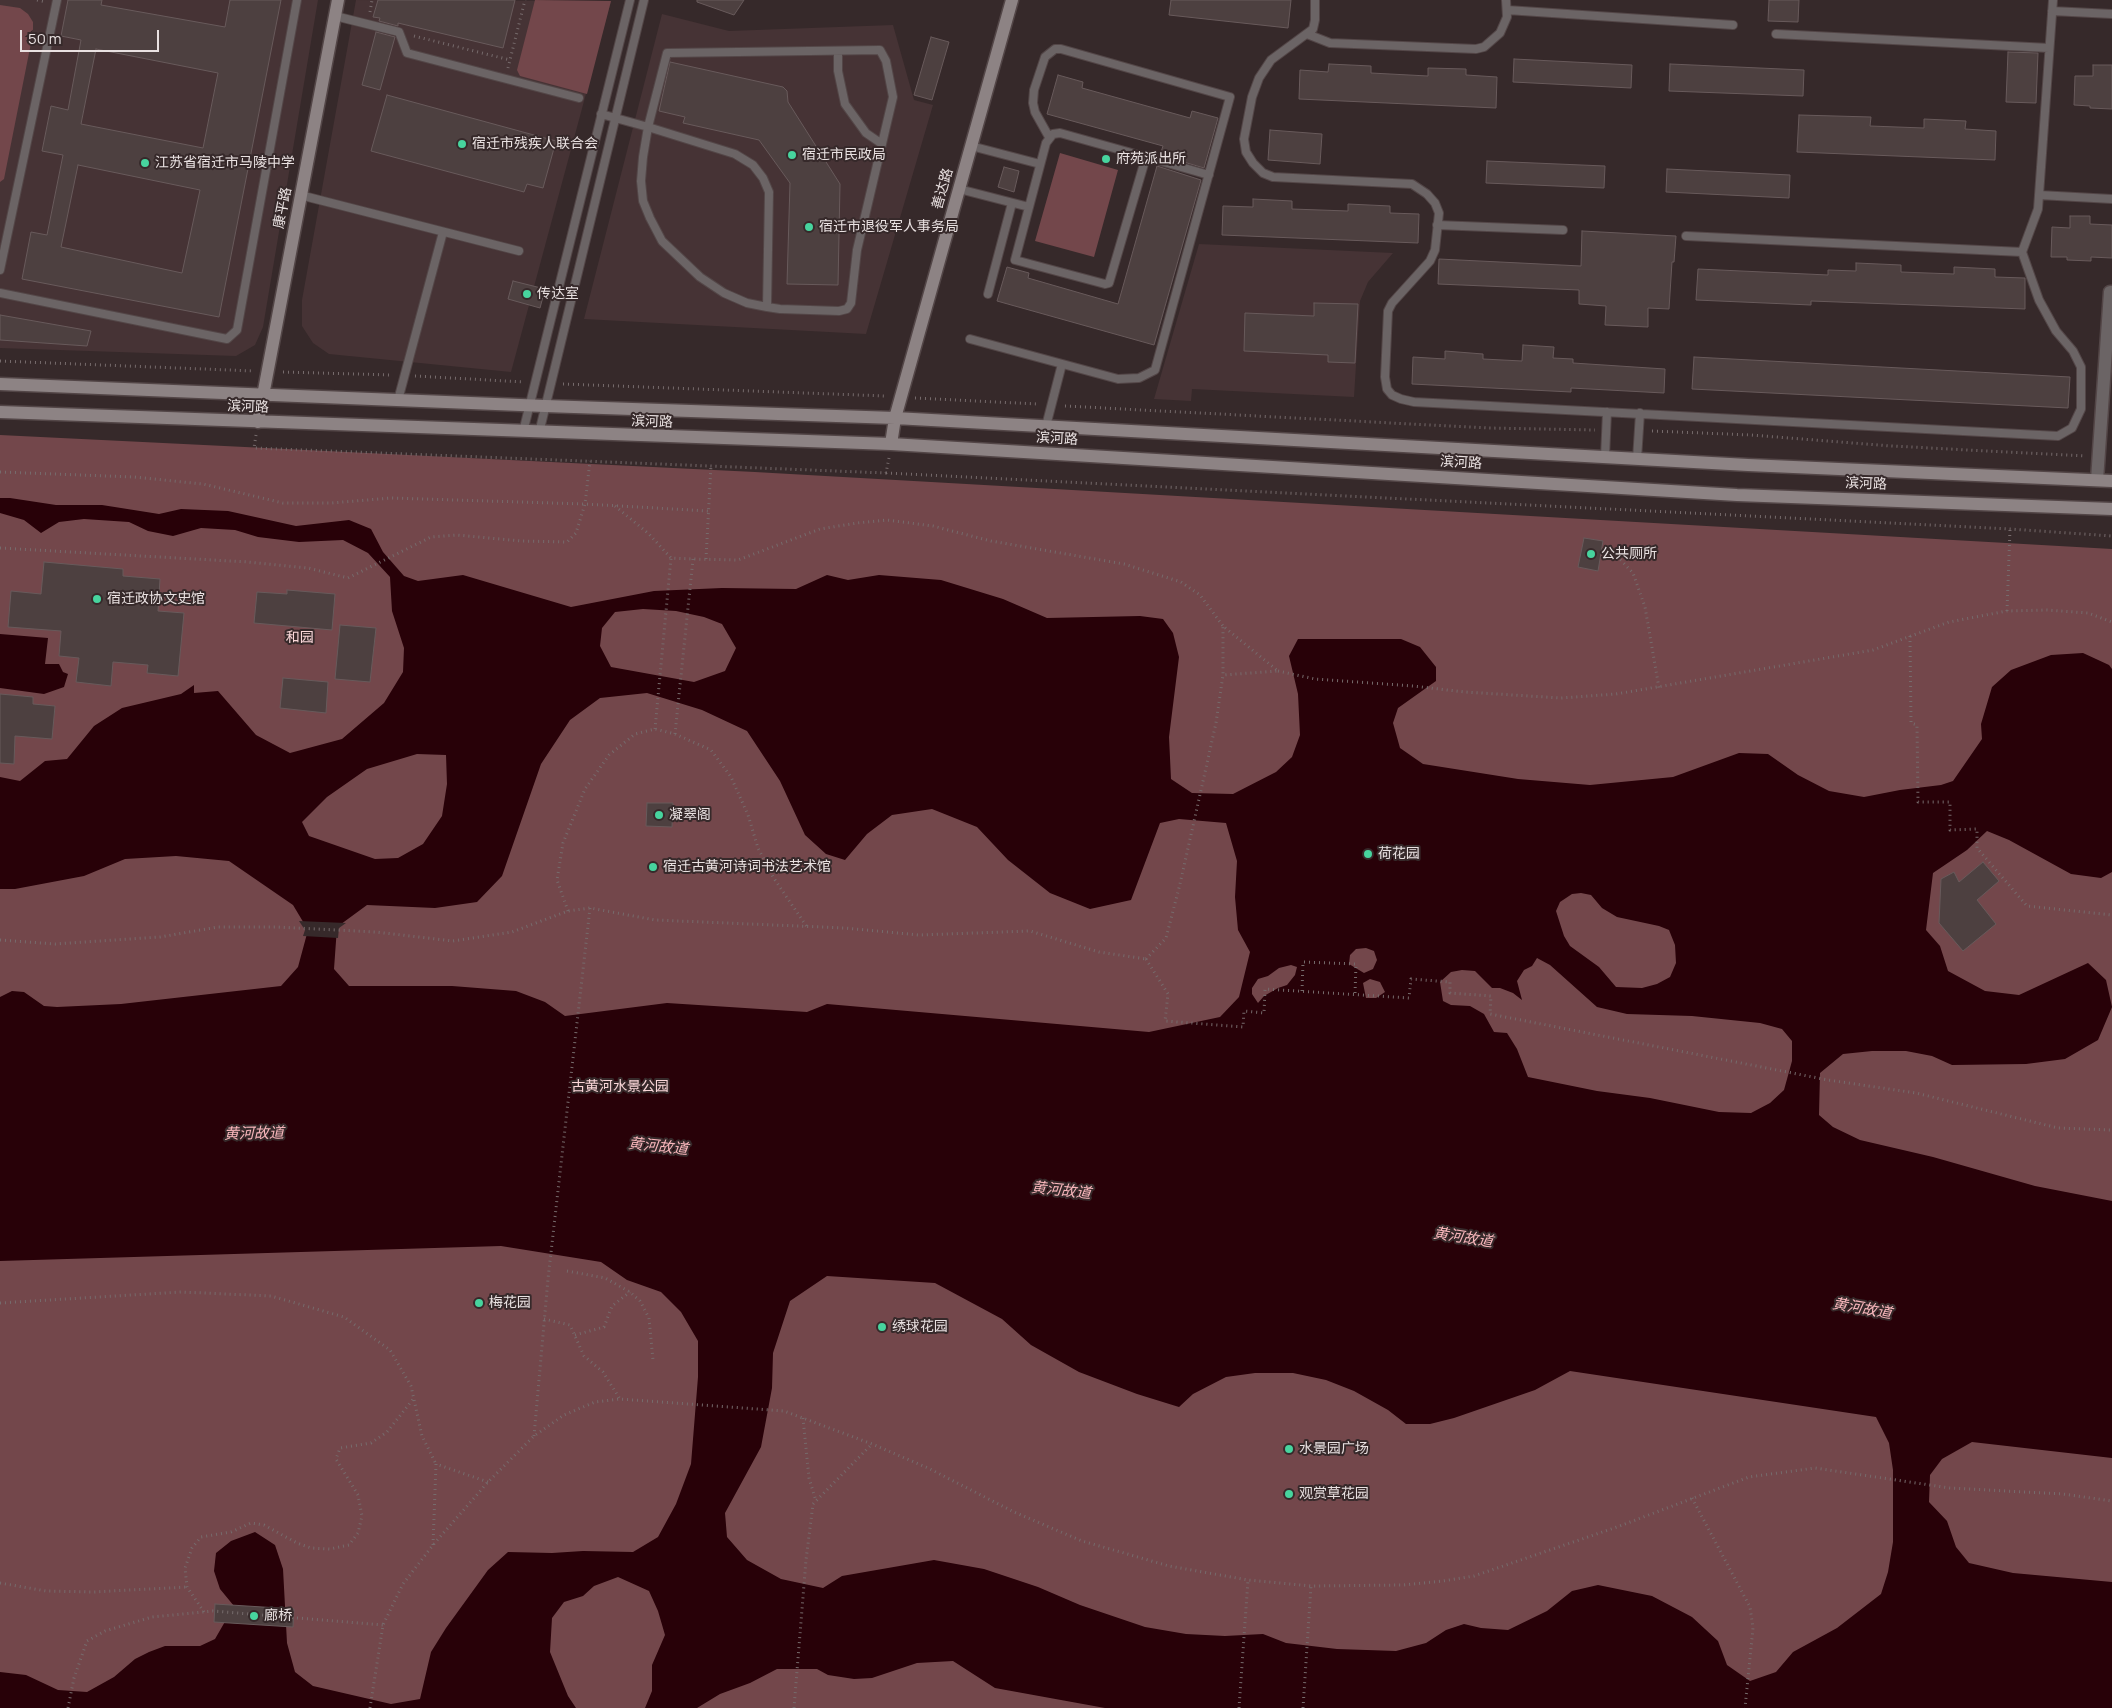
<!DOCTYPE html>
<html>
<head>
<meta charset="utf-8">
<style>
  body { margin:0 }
  #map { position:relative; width:2112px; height:1708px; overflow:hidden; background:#36292a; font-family:Manrope,sans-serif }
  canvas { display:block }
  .scale { position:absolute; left:20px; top:30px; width:139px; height:22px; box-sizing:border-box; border:2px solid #e9e1e1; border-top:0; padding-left:6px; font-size:15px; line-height:18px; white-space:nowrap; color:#e9e1e1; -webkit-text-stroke:4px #36292a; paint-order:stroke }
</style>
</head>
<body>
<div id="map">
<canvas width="2112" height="1708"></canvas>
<div class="scale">50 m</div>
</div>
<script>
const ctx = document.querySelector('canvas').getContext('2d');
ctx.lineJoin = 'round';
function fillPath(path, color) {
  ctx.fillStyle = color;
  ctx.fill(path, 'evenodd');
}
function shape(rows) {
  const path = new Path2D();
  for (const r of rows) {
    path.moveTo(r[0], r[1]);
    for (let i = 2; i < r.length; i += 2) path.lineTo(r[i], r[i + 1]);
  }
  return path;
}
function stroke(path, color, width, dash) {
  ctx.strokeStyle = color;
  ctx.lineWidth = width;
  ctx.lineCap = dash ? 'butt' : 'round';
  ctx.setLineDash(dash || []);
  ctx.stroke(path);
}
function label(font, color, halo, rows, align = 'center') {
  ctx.font = font + ' Manrope,"Noto Sans SC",sans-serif';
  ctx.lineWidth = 4;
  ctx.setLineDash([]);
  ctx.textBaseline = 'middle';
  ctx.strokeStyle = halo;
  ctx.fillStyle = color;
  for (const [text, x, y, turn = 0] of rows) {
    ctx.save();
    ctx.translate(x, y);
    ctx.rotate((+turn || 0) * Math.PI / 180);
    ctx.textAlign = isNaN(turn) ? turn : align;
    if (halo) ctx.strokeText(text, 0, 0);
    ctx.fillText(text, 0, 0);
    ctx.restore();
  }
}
const built = shape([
  [0,0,318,0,263,327,255,345,236,356,0,348],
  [356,0,611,1,511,372,329,354,313,343,302,326,302,300],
  [662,14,729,31,893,25,914,100,933,105,866,334,584,319],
  [1199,244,1393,253,1368,282,1360,301,1354,397,1192,389,1191,401,1154,399]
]);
const green = shape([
  [535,0,611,1,587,94,520,76,517,70],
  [0,5,20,8,28,14,33,22,33,33,4,179,0,182],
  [1060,153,1118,170,1094,257,1035,241],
  [0,435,755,472,2112,549,2112,1708,0,1708]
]);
const water = shape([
  [0,498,10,498,56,505,102,505,159,514,181,509,228,511,296,526,349,520,371,529,383,552,404,576,418,581,463,575,571,607,654,591,722,588,796,589,827,575,848,580,879,575,941,580,1003,599,1047,618,1140,616,1163,619,1173,633,1179,657,1169,737,1171,779,1192,793,1233,794,1276,772,1292,757,1300,735,1298,694,1289,656,1298,639,1401,639,1420,647,1436,667,1436,681,1398,708,1393,723,1400,748,1423,764,1518,779,1590,785,1673,777,1739,753,1768,754,1798,775,1829,791,1864,797,1900,790,1941,785,1953,781,1982,739,1981,724,1992,687,2011,670,2051,655,2083,653,2109,665,2112,669,2112,872,2101,878,2071,874,2009,840,1987,831,1967,850,1933,873,1926,930,1940,946,1948,971,1985,991,2019,995,2088,963,2106,980,2112,1007,2098,1040,2065,1059,2026,1064,1952,1065,1932,1056,1906,1051,1872,1051,1843,1054,1820,1073,1819,1115,1833,1127,1860,1140,1933,1157,2035,1186,2112,1201,2112,1458,1972,1442,1942,1459,1930,1475,1929,1502,1947,1521,1956,1547,1969,1563,2013,1573,2112,1582,2112,1708,1105,1708,995,1688,953,1661,917,1663,872,1678,854,1679,828,1675,817,1669,777,1669,750,1683,720,1694,697,1708,645,1708,652,1691,652,1665,665,1635,658,1611,649,1591,618,1577,594,1586,583,1596,564,1602,552,1618,550,1652,568,1696,576,1708,0,1708,0,1672,26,1675,58,1690,87,1692,114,1677,135,1659,149,1652,165,1646,200,1646,215,1639,234,1606,220,1589,214,1571,216,1553,231,1541,255,1532,275,1545,283,1569,287,1643,295,1672,313,1686,391,1704,420,1699,431,1652,446,1628,488,1570,508,1552,552,1553,583,1551,633,1552,658,1537,676,1504,691,1464,698,1377,698,1341,681,1312,661,1292,627,1280,601,1262,501,1246,0,1261,0,997,12,991,24,992,44,1006,57,1007,121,1004,281,986,298,967,308,930,293,905,229,861,176,856,125,859,84,876,15,889,0,889,0,777,20,781,45,761,67,759,94,726,122,708,181,694,194,685,194,693,218,691,256,735,290,753,342,739,384,703,403,672,404,648,392,611,390,577,368,553,343,540,299,542,258,537,235,530,201,528,173,536,148,531,129,522,84,519,59,522,41,533,24,520,0,513],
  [643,609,676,611,704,617,722,624,736,648,725,671,694,682,611,667,600,646,602,628,615,612],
  [647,693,702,710,747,731,780,781,805,835,826,854,845,860,867,834,892,815,932,809,977,827,1008,860,1050,893,1090,909,1131,900,1160,823,1179,819,1226,823,1237,861,1235,897,1238,930,1250,952,1239,997,1220,1017,1149,1032,827,1004,807,1012,667,1003,565,1016,545,1002,516,991,452,986,349,986,334,969,337,927,367,905,435,908,477,902,502,876,541,764,570,720,600,698],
  [417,754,446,755,447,784,442,816,423,844,398,858,375,859,309,836,302,822,327,797,367,769],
  [1581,893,1591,895,1602,908,1617,917,1659,926,1669,930,1675,945,1676,963,1670,977,1657,984,1642,988,1616,987,1599,967,1570,946,1564,936,1556,911,1560,902,1572,894],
  [1366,948,1374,951,1377,960,1373,969,1364,973,1349,964,1350,955,1356,949],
  [1537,958,1550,965,1597,1007,1627,1014,1692,1016,1760,1023,1782,1029,1792,1041,1792,1061,1784,1090,1770,1103,1751,1113,1719,1112,1650,1098,1597,1091,1528,1077,1517,1049,1507,1033,1494,1032,1484,1014,1470,1006,1451,1005,1443,1001,1440,982,1451,972,1462,970,1475,971,1492,988,1500,988,1513,993,1522,1000,1517,981,1524,970,1532,966],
  [1291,965,1297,967,1295,975,1287,985,1278,988,1264,996,1258,1003,1252,994,1252,988,1258,979,1268,976,1279,968],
  [1370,979,1380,982,1385,992,1376,998,1366,998,1363,983],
  [827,1276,935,1283,1002,1319,1031,1345,1079,1372,1137,1394,1179,1407,1193,1394,1226,1377,1255,1373,1293,1373,1326,1380,1354,1391,1388,1410,1406,1424,1430,1424,1454,1418,1535,1390,1570,1371,1876,1417,1889,1443,1893,1470,1893,1542,1888,1572,1881,1594,1837,1628,1793,1652,1776,1672,1750,1681,1727,1665,1718,1641,1692,1617,1652,1596,1598,1585,1572,1591,1547,1611,1508,1630,1481,1628,1464,1624,1446,1630,1426,1643,1396,1651,1337,1649,1286,1643,1263,1634,1225,1636,1186,1634,1145,1627,1080,1605,1038,1587,984,1569,934,1560,842,1576,823,1588,781,1579,747,1560,727,1537,725,1513,761,1447,772,1388,773,1353,790,1301],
  [0,634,48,638,45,664,59,664,63,672,68,674,64,687,44,694,0,688]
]);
const pier = shape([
  [299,921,346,923,339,928,338,938,303,936,305,930]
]);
const building = shape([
  [68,0,102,0,101,5,225,27,230,0,281,0,219,317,22,279,31,232,47,235,63,155,42,151,51,106,68,110,81,40,61,36,68,0],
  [96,49,218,73,203,148,81,124,96,49],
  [78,165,200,190,182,273,61,247,78,165],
  [378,0,515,0,503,48,398,23,398,26,379,21,380,18,373,17,378,0],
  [697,0,744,0,734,15,697,2,697,0],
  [1171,0,1291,0,1288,28,1169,15,1171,0],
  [1769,0,1799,0,1798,22,1768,21,1769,0],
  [376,32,395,37,380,90,362,85,376,32],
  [931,37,949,42,932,100,914,95,931,37],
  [2008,52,2038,53,2036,103,2006,102,2008,52],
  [1514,59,1632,65,1631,88,1513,82,1514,59],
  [670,62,783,87,787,91,788,102,840,184,838,285,787,284,790,183,759,140,683,123,685,117,659,111,670,62],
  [1329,64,1371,66,1371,73,1428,76,1428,68,1466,69,1466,75,1497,77,1496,108,1299,99,1300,70,1328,72,1329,64],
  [1670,64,1804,70,1803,96,1669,91,1670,64],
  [2093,65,2112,65,2112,109,2090,108,2090,106,2074,105,2075,76,2093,76,2093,65],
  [1058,75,1083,82,1082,88,1190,118,1192,111,1218,118,1204,168,1160,155,1163,146,1047,114,1058,75],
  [387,95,556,141,543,188,527,184,524,192,371,151,387,95],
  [1799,115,1871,117,1870,126,1924,128,1924,119,1966,121,1965,129,1996,131,1995,160,1797,152,1799,115],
  [1270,130,1322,134,1320,164,1268,160,1270,130],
  [1487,161,1605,166,1604,188,1486,183,1487,161],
  [1157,166,1201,180,1154,345,997,301,1007,267,1029,273,1028,278,1118,304,1157,166],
  [1004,167,1019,171,1014,192,998,187,1004,167],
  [1667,169,1790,175,1789,198,1666,192,1667,169],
  [1253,199,1292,201,1292,209,1348,211,1348,204,1390,206,1390,213,1419,214,1418,243,1222,235,1223,206,1253,207,1253,199],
  [2070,216,2090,216,2090,224,2112,225,2112,258,2091,257,2091,261,2067,260,2067,257,2051,257,2052,227,2070,228,2070,216],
  [1582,231,1676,236,1674,262,1672,262,1669,309,1648,308,1648,327,1605,325,1606,306,1579,304,1579,290,1438,284,1439,259,1581,266,1582,231],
  [1856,263,1901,265,1901,272,1954,274,1954,267,1995,269,1995,277,2025,278,2025,309,1811,301,1811,305,1696,300,1698,269,1828,275,1828,270,1856,271,1856,263],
  [513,281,545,289,540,308,508,299,513,281],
  [1314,303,1358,304,1355,363,1328,362,1328,355,1244,351,1245,313,1314,316,1314,303],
  [0,315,91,331,87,346,0,340,0,315],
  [1523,345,1554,347,1553,358,1573,359,1573,363,1665,369,1664,393,1571,388,1571,392,1412,384,1413,357,1445,359,1445,351,1483,354,1483,359,1522,361,1523,345],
  [1694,357,2070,377,2068,408,1692,389,1694,357],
  [1584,538,1603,541,1598,571,1578,567,1584,538],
  [44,562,123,569,123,576,160,579,158,611,184,613,178,676,147,673,148,665,113,662,111,686,76,682,79,658,59,656,61,631,8,627,11,591,41,594,44,562],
  [287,590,335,594,332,630,254,623,257,592,287,594,287,590],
  [340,625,376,628,370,682,335,679,340,625],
  [283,678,328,682,326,713,280,708,283,678],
  [0,694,33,697,33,704,55,706,52,739,15,736,14,764,0,763,0,694],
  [647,803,673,803,672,827,646,826,647,803],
  [1983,862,1999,881,1977,900,1996,924,1963,951,1939,923,1941,879,1954,872,1959,882,1983,862],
  [215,1604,294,1609,293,1627,214,1622,215,1604]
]);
const path = shape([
  [37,0,46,2],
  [370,12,372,0],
  [414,36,510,60],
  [508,68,525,0],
  [0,361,254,371],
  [283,372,392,375],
  [415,376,524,382],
  [563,384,886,396],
  [915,398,1038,404],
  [1065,406,1488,428,1595,430],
  [1652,431,1751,435,1891,446,2085,456],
  [256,435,254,448,886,473,889,458],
  [0,472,134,477,203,484,283,503,331,503,391,498,585,504,708,511],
  [886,473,2010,529,2112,536],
  [615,506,649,534,671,558,693,559,738,560,820,529,857,523,887,520,933,526,991,541,1124,564,1181,582,1200,595,1223,626],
  [0,548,248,562,308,568,348,578,431,537,457,535,521,541,567,542,576,533,585,504,590,461],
  [1617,556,1633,573,1645,607,1659,688],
  [706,559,711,465],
  [2007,611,2010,529],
  [1910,636,1911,723,1917,725,1918,802,1950,802,1950,830,1977,829,1977,848,2027,906,2112,915],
  [1278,671,1315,679,1413,686,1465,692,1561,698,1616,694,1873,650,1949,622,2007,611,2047,610,2088,613,2112,622],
  [655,729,671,558],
  [675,734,693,559],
  [568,911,557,880,563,843,585,789,609,755,635,734,655,729,675,734,711,750,731,777,748,815,758,848,773,877,807,927],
  [0,940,55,944,160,937,218,927,277,927,376,932,453,941,512,932,568,911,590,908,655,920,845,928,919,935,1030,931,1099,952,1146,959],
  [1146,959,1168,994,1165,1021,1243,1027,1244,1011,1264,1013,1265,989,1409,998,1411,979,1450,982,1450,993,1491,996,1490,1014,1828,1080,1916,1093,2058,1128,2112,1130],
  [1146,959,1166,938,1180,884,1216,723,1223,675,1223,626,1278,671,1223,675],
  [1302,991,1303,962,1356,964,1355,994],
  [567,1271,605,1278,630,1292,640,1301,649,1318,653,1360],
  [0,1303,181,1292,271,1296,344,1317,390,1350,411,1386,422,1436,436,1464],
  [544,1319,570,1325,584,1356,603,1372,620,1399],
  [575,1335,604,1327,612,1306,630,1292],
  [803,1418,809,1478,816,1501],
  [534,1436,548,1279,590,908],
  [1692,1498,1750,1607,1753,1628,1745,1708],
  [433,1545,436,1464,488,1482],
  [0,1583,46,1591,93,1592,187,1587],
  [204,1612,187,1587,185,1568,192,1548,201,1537,231,1532,251,1523,264,1525,297,1543,311,1548,330,1549,349,1545,358,1533,362,1516,358,1495,336,1459,340,1448,371,1443,387,1432,414,1398],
  [68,1708,74,1678,87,1641,105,1631,152,1617,213,1611,383,1625],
  [370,1708,383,1625,403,1584,433,1545,488,1482,534,1436,564,1415,595,1402,620,1399,784,1411,872,1444,928,1468,1014,1512,1082,1541,1169,1566,1248,1580,1311,1586,1403,1585,1443,1581,1474,1576,1617,1527,1749,1477,1815,1468,1950,1488,2063,1494,2112,1501],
  [794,1708,806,1560,813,1504,872,1444],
  [1239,1708,1248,1580],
  [1303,1708,1311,1586]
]);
const lane = shape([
  [1315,0,1315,20,1313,29,1271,60,1259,78,1252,97,1244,139,1246,152,1253,163,1263,173,1273,177,1412,184,1427,194,1435,203,1439,213,1435,250,1430,261,1392,303,1388,311,1385,377,1387,389,1392,395,1401,399,1414,402,2058,436,2072,428,2081,409,2081,367,2073,351,2056,331,2039,300,2022,252,2038,209,2053,0],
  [1507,10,1733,25],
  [2052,11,2112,14],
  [335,16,399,32,407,53,579,98],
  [1307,34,1330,43,1476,49,1484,47,1500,33,1507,17,1506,0],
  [1776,34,2049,48],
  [838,51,838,71,845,104,866,133,882,144],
  [601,114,648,127,643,157,641,181,643,201,650,218,662,241,700,277,724,293,747,303,767,307,780,309,839,311,847,309,851,303,857,250,893,97,886,61,880,50,667,53,648,127,735,154,753,165,763,178,769,192,767,307],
  [971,146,1040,164],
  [1146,157,1109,283,1105,284,1015,260,1046,143,1053,134,1060,133,1146,157,1209,175],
  [959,189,1029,207],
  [300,195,519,251],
  [2039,195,2112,199],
  [1437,225,1563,230],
  [1686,236,2022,252],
  [0,270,57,0],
  [0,293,227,339,237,330,297,0],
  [988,294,1012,203],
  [970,339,1118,379,1139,378,1155,370,1230,97,1061,49,1055,49,1045,57,1034,90,1033,103,1035,112,1049,137],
  [398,400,443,232],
  [1046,426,1062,364],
  [523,432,630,0],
  [539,433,644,0],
  [1605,457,1607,412],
  [1637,459,1640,413]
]);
const street = shape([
  [2097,480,2110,292,2112,292]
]);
const secondary = shape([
  [0,384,545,406,895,418,1748,465,2112,481],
  [0,412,891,444,1737,495,2112,509],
  [258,422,338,0],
  [891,444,895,418,1012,0]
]);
const markers = [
  [462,144,5,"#47d49e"],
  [792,155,5,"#47d49e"],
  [1106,159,5,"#47d49e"],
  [145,163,5,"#47d49e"],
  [809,227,5,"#47d49e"],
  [527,294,5,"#47d49e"],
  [1591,554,5,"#47d49e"],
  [97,599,5,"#47d49e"],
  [659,815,5,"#47d49e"],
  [1368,854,5,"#47d49e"],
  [653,867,5,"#47d49e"],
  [479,1303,5,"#47d49e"],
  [882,1327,5,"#47d49e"],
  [1289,1449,5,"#47d49e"],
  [1289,1494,5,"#47d49e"],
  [254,1616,5,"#47d49e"]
];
const poiNames = [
  ["宿迁市残疾人联合会",472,144],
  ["宿迁市民政局",802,155],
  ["府苑派出所",1116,159],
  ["江苏省宿迁市马陵中学",155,163],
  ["宿迁市退役军人事务局",819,227],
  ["传达室",537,294],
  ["公共厕所",1601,554],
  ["宿迁政协文史馆",107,599],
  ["凝翠阁",669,815],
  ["荷花园",1378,854],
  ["宿迁古黄河诗词书法艺术馆",663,867],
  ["梅花园",489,1303],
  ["绣球花园",892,1327],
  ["水景园广场",1299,1449],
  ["观赏草花园",1299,1494],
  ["廊桥",264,1616]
];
const streetNames = [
  ["善达路",943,189,-74],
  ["康平路",283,208,-79],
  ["滨河路",248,407,2],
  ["滨河路",652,422,2],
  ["滨河路",1057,439,3],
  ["滨河路",1461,463,3],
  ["滨河路",1866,484,2]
];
const parkNames = [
  ["和园",300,638],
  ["古黄河水景公园",620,1087]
];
const waterNames = [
  ["黄河故道",254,1134,-1],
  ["黄河故道",658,1147,6],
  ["黄河故道",1061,1191,6],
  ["黄河故道",1463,1238,9],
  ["黄河故道",1862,1309,10]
];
fillPath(built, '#463335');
fillPath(green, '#73474b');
fillPath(water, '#280108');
fillPath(pier, '#36292a');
fillPath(building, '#4d4040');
stroke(building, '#685a5b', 1);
stroke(lane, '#534647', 10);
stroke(street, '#534647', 15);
stroke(secondary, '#534647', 15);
stroke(path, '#766b6c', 3, [1, 4]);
stroke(lane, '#6b6465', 8);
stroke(street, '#6b6465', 12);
stroke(secondary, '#8d8384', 12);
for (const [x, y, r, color] of markers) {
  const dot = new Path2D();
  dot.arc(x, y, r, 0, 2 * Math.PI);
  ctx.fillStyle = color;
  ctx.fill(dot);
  stroke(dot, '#36292a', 2);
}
label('14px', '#e9e1e1', '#36292a', poiNames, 'left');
label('14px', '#e9e1e1', '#36292a', streetNames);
label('14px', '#fad7d9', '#36292a', parkNames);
label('italic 15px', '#f9b7bc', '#36292a', waterNames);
</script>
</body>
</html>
